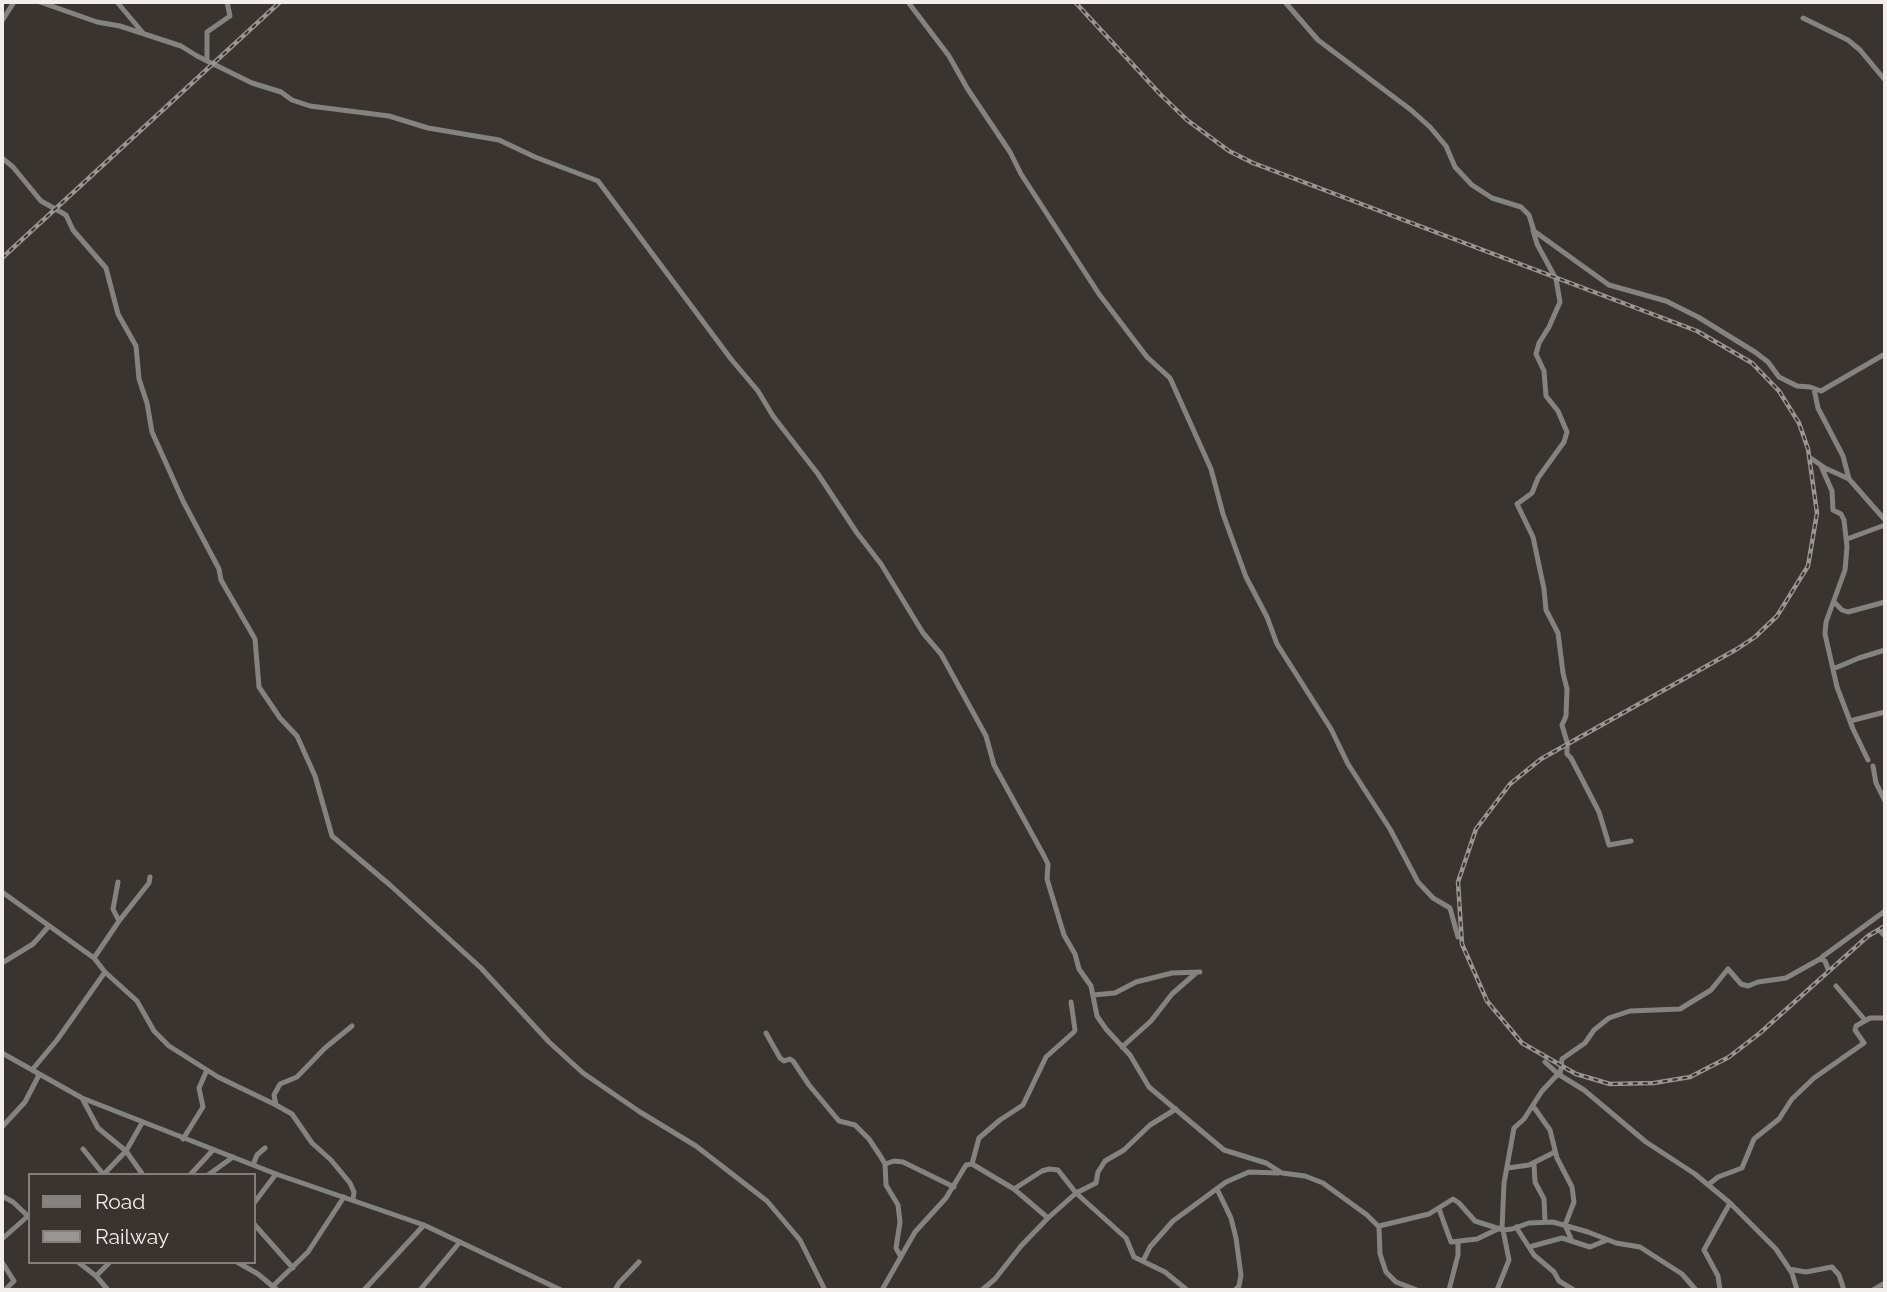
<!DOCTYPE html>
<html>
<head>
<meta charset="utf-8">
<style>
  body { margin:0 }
  #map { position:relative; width:1887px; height:1292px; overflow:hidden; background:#393430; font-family:Raleway,sans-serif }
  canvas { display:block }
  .frame { position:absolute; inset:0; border:4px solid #f1eeeb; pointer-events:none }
  .legend { position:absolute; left:28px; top:1173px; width:228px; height:91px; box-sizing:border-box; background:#393430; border:2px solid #837e7b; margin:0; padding:9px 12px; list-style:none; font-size:21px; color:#f1eeeb }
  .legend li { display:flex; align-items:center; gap:14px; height:35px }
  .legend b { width:35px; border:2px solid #837e7b }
</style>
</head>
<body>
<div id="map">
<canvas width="1887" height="1292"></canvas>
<div class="frame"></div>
<ul class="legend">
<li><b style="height:9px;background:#848380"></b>Road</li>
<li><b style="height:9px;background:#999592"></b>Railway</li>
</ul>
</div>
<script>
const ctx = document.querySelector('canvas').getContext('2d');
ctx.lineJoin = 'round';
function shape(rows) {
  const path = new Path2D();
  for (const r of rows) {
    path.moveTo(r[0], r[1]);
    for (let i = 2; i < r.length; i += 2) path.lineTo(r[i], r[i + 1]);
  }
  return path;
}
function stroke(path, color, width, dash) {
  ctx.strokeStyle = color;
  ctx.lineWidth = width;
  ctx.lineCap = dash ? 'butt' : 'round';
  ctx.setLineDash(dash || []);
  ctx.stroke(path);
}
const minor = shape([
  [40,2,97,22,120,26,181,46,197,56,252,83,281,92,292,100,310,106,389,116,428,128,499,140,535,157,598,181,731,359,758,391,773,416,818,474,857,533,881,564,923,633,941,654,986,736,994,765,1043,854,1048,864,1047,879,1064,935,1075,954,1079,969,1091,986,1097,1016,1106,1029,1130,1055,1149,1087,1224,1150,1266,1163,1282,1173,1305,1176,1323,1183,1367,1215,1379,1227,1380,1254,1386,1272,1396,1282,1417,1290],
  [117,2,143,33],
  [908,2,949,56,967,88,1010,152,1021,174,1099,294,1147,357,1170,378,1211,469,1223,514,1246,577,1267,617,1277,644,1331,729,1348,764,1390,829,1418,882,1433,898,1450,908,1458,937],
  [1285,2,1318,40,1411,110,1430,127,1446,146,1455,167,1472,185,1492,198,1521,207,1529,215,1534,231,1609,285,1666,301,1698,317,1755,352,1768,362,1779,377,1797,386,1810,387,1821,391,1885,354],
  [1803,18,1848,40,1860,50,1885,80],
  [2,21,14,2],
  [207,60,207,32,230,16,227,2],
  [2,158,13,167,41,201,66,215,73,230,106,268,118,314,136,346,139,379,147,403,152,432,183,501,219,569,221,580,255,639,259,687,280,718,297,736,315,776,332,836,390,885,481,968,549,1042,583,1073,640,1112,696,1146,767,1201,800,1240,825,1290],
  [1533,230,1537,244,1556,279,1560,302,1549,327,1539,343,1536,354,1544,371,1546,396,1558,411,1567,432,1564,442,1538,478,1532,493,1517,504,1533,537,1544,589,1546,610,1558,633,1563,673,1567,689,1566,716,1562,725,1567,742,1567,754,1571,758,1599,812,1609,845,1631,841],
  [1814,389,1818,408,1843,456,1849,479],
  [1812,459,1825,468,1849,479,1885,520],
  [1821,466,1832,491,1833,510,1841,514,1844,520,1847,547,1845,570,1826,622,1825,634,1837,687,1853,729,1868,760],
  [1847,539,1885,525],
  [1834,602,1842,610,1848,612,1885,602],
  [1833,669,1859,658,1885,650],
  [1850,721,1885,712],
  [1873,766,1876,783,1885,801],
  [2,892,94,958,105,972,137,1001,154,1031,169,1046,218,1077,276,1105],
  [119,921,149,883,150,877],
  [1880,931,1885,936],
  [1822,957,1885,911],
  [94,958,119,921,113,909,118,882],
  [2,963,33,944,49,926],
  [1836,986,1865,1020],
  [1093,995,1115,993,1136,982,1172,973,1200,972],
  [352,1026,325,1048,297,1077,280,1084,274,1095,276,1105,292,1114,312,1143,331,1160,350,1183,354,1192,353,1200],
  [766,1033,780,1058,784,1061,790,1059,793,1061,809,1085,839,1121,855,1125,869,1139,881,1157,885,1164,886,1185,898,1205,900,1222,896,1248,901,1257],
  [1122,1047,1151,1021,1172,994,1196,973],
  [2,1053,82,1098,276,1174,424,1225,561,1290],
  [1545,1062,1558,1074,1584,1090,1646,1142,1695,1174,1730,1203,1776,1249,1792,1273,1797,1290],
  [32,1070,57,1040,105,972],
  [1560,1075,1562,1059,1585,1043,1594,1030,1609,1018,1630,1011,1680,1009,1711,990,1728,969,1741,984,1748,986,1758,982,1786,978,1820,959,1825,961,1828,969],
  [82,1098,98,1128,126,1151,143,1175],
  [1533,1106,1550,1130,1557,1158,1572,1187,1574,1202,1565,1225,1572,1241],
  [2,1127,25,1102,39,1075],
  [183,1139,203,1107,199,1088,207,1070],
  [83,1149,103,1174],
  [885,1164,894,1161,903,1162,954,1187],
  [972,1164,979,1138,1000,1120,1023,1105,1046,1057,1074,1032,1075,1030,1071,1002],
  [1534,1164,1535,1182,1544,1199,1545,1221],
  [253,1165,257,1155,265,1148],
  [1508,1168,1529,1165,1555,1152],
  [103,1175,126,1151,142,1123],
  [190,1175,213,1150],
  [208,1175,233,1157],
  [1708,1185,1718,1177,1742,1168,1754,1139,1779,1119,1792,1099,1814,1078,1864,1043,1855,1030,1856,1026,1870,1018,1885,1018],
  [1014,1189,1042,1171,1049,1169,1058,1170,1076,1193,1126,1238,1134,1257,1165,1272,1187,1290],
  [1217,1189,1231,1218,1236,1238,1241,1275,1239,1286,1235,1290],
  [2,1196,13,1202,30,1218],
  [254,1203,276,1174],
  [1439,1209,1451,1242,1477,1239,1500,1228],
  [254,1224,293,1268],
  [1379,1226,1429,1214,1453,1199,1459,1203,1475,1221,1503,1230,1512,1229,1529,1223,1553,1222,1588,1232,1616,1243,1640,1247,1682,1274,1696,1290],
  [1516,1227,1534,1255,1554,1272,1559,1281,1574,1290],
  [1502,1229,1504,1183,1514,1128,1524,1119,1542,1091,1558,1074],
  [2,1239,28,1216],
  [1529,1247,1562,1238,1590,1247,1607,1240],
  [1143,1261,1150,1247,1173,1221,1226,1182,1249,1172,1279,1173],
  [2,1262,14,1281,5,1290],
  [78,1262,96,1276,108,1290],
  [237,1262,258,1274,277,1290],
  [1789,1269,1806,1272,1832,1267,1839,1275,1844,1290],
  [96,1276,110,1262],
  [273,1286,308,1252,344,1197],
  [364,1290,424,1225],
  [420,1290,460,1242],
  [615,1290,619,1283,639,1262],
  [882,1290,915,1232,946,1198,966,1165,972,1164,1014,1189,1048,1218],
  [982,1290,995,1279,1021,1246,1048,1218,1076,1193,1096,1183,1098,1172,1105,1161,1124,1150,1150,1125,1176,1109],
  [1449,1290,1458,1255,1458,1242],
  [1497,1290,1509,1260,1503,1230],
  [1720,1290,1718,1276,1704,1250,1730,1203],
  [1873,1290,1885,1283]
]);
const rail = shape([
  [1075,2,1161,95,1187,120,1229,151,1253,163,1697,331,1752,363,1779,391,1799,423,1808,449,1817,513,1808,566,1777,616,1755,637,1737,649,1541,759,1510,784,1476,829,1458,882,1462,944,1487,1001,1522,1043,1576,1074,1610,1084,1654,1083,1690,1077,1729,1057,1760,1033,1868,936,1885,926],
  [2,258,280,2]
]);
stroke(minor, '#848380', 5);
stroke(rail, '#999592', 4.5);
stroke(rail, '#393430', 2, [5]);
</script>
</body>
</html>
